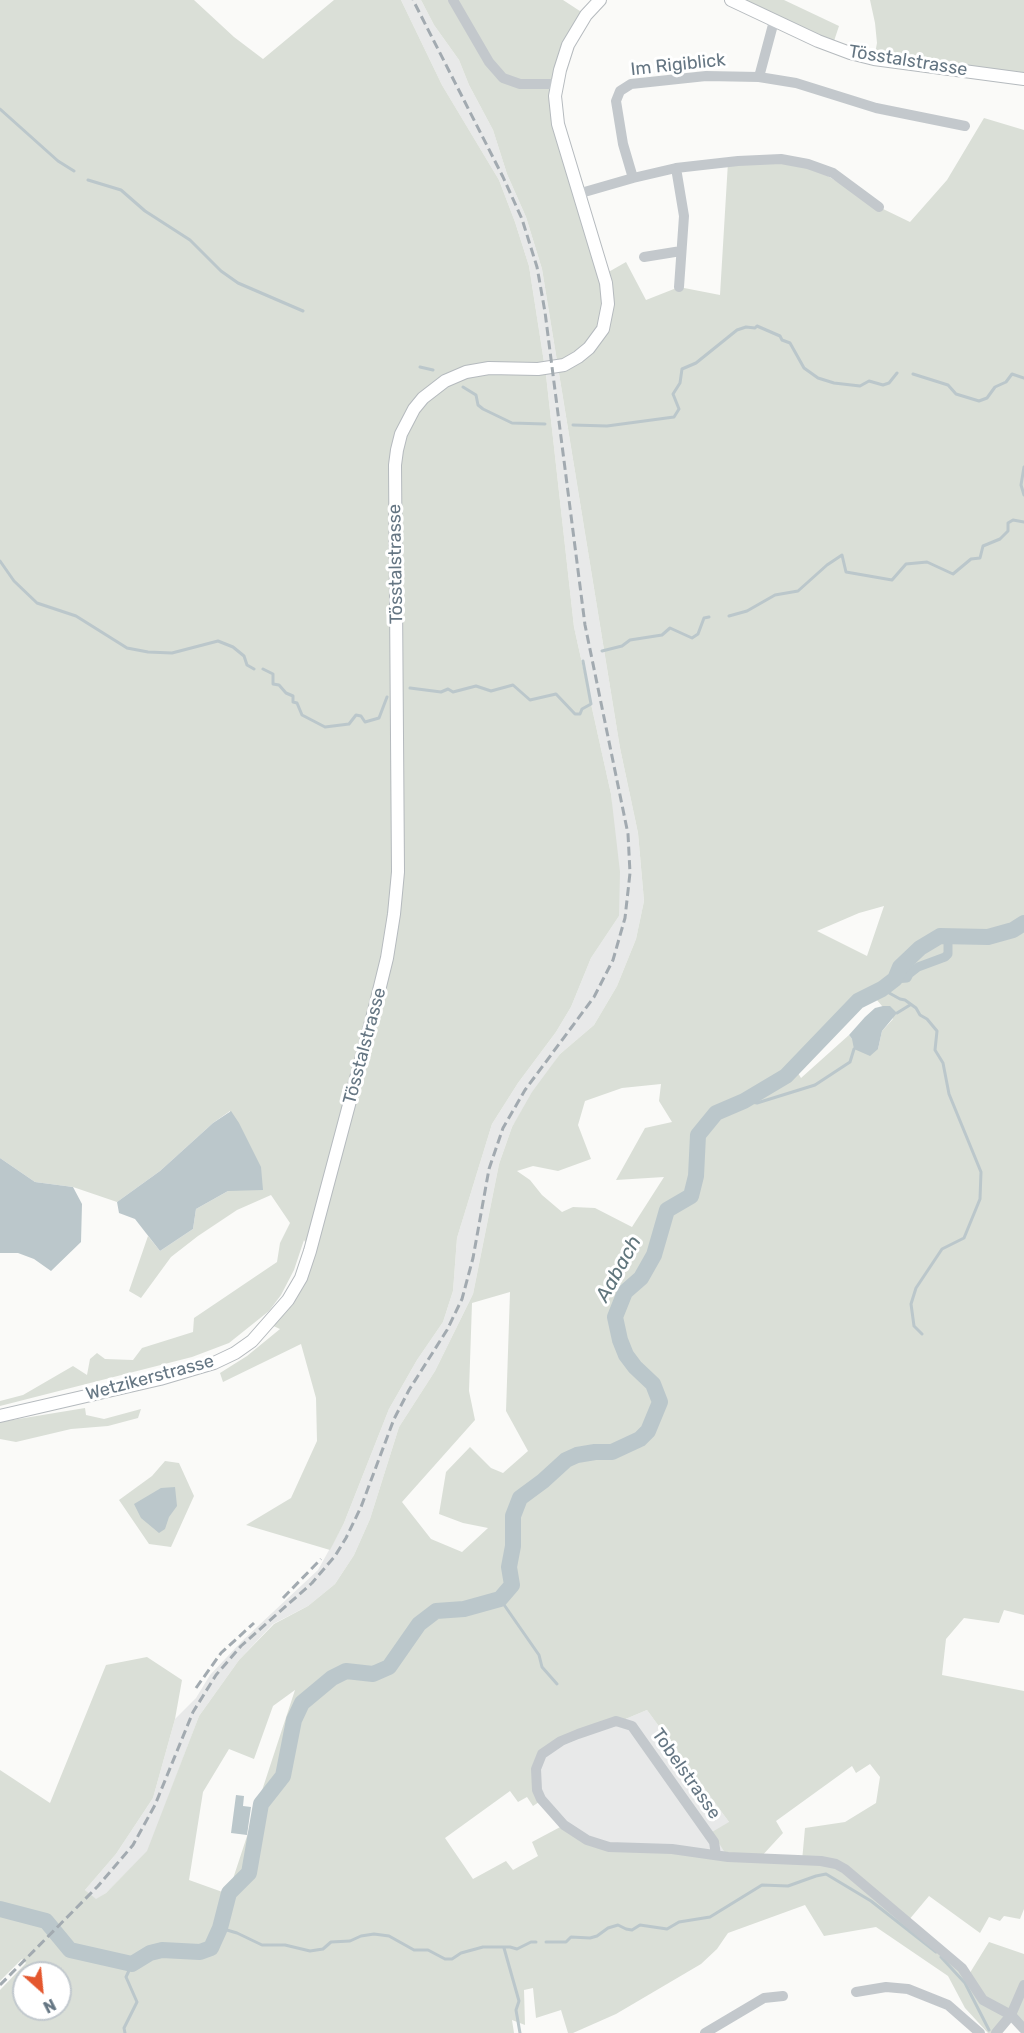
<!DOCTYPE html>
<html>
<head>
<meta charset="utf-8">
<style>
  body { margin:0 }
  #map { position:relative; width:1024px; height:2033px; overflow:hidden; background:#fafaf8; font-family:Rubik,sans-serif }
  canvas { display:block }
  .north { position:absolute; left:12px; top:1961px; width:60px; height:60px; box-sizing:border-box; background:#fff; border:2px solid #c1c8cd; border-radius:50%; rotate:153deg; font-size:16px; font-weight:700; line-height:24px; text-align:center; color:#657683 }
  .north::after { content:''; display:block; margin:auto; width:21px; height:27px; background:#e4572e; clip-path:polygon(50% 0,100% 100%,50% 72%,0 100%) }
</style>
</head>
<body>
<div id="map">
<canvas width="1024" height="2033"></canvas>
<div class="north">N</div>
</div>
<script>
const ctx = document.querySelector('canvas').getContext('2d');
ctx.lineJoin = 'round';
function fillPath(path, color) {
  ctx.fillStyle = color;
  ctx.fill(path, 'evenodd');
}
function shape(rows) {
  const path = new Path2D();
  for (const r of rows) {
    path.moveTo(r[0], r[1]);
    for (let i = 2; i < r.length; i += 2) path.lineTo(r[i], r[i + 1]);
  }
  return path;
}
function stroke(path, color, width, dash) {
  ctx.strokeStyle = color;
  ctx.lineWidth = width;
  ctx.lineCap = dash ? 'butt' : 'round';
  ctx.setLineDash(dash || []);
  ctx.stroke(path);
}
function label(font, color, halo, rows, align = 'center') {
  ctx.font = font + ' Rubik,sans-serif';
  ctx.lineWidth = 6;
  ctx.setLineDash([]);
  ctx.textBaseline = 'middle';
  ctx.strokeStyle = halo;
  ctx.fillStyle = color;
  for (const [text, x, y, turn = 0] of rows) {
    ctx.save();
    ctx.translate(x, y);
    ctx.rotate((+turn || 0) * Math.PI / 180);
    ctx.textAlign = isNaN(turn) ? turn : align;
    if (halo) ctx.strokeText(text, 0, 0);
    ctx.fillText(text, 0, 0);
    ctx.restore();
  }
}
const built = shape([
  [401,0,421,0,434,25,459,60,469,85,493,130,507,174,526,217,542,269,620,748,638,833,644,901,636,939,617,986,594,1025,560,1054,512,1127,499,1164,473,1294,435,1371,399,1427,370,1519,354,1555,335,1584,308,1606,273,1624,239,1660,199,1716,148,1851,106,1893,96,1900,85,1890,116,1854,153,1798,175,1719,196,1698,210,1675,242,1641,318,1570,344,1523,389,1409,417,1360,443,1322,453,1291,457,1238,492,1124,518,1083,556,1032,571,1007,591,958,619,916,611,794,574,627,546,375,529,266,515,222,499,180,442,85],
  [647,1710,729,1822,728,1857,609,1847,564,1825,537,1790,542,1754]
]);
const green = shape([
  [0,0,194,0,234,37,263,59,334,0,401,0,442,85,499,180,515,222,529,266,546,375,574,627,611,794,620,872,619,916,591,958,571,1007,556,1032,518,1083,492,1124,457,1238,453,1291,443,1322,417,1360,389,1409,344,1523,330,1550,246,1525,291,1498,317,1441,316,1398,301,1344,223,1382,220,1373,247,1356,280,1329,269,1324,310,1251,304,1240,294,1270,281,1295,269,1311,229,1343,192,1357,0,1406,0,1401,23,1395,73,1366,87,1375,90,1359,97,1353,105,1359,133,1360,142,1348,193,1332,194,1318,277,1262,280,1243,290,1223,271,1195,237,1210,198,1236,171,1257,141,1298,129,1291,148,1236,160,1251,193,1229,196,1209,228,1191,230,1111,213,1123,160,1171,117,1202,73,1187,35,1182,0,1158],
  [421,0,563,0,586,15,576,31,555,96,605,274,626,262,646,300,679,287,720,295,728,162,808,164,879,207,910,222,947,180,984,118,1024,130,1024,1615,1004,1610,999,1623,964,1618,946,1639,942,1675,1024,1691,1024,1909,1020,1919,1004,1916,1000,1921,989,1917,980,1933,929,1896,908,1921,968,1976,989,1942,1024,1954,1024,2029,1011,2016,996,2033,988,2033,965,2008,948,1976,876,1927,824,1936,805,1905,728,1933,717,1949,701,1964,616,2014,573,2033,568,2033,561,2010,536,2018,533,1988,524,1990,525,2025,512,2020,514,2033,0,2033,0,1990,26,1963,22,1959,0,1981,0,1770,50,1803,106,1665,147,1657,182,1680,175,1719,153,1798,116,1854,85,1890,96,1899,106,1893,147,1851,199,1716,239,1660,274,1624,308,1606,335,1584,354,1555,370,1519,399,1427,435,1371,473,1294,499,1164,512,1127,532,1092,560,1054,594,1025,617,986,636,939,644,901,638,833,620,748,542,269,526,217,507,174,493,130,469,85,459,60,434,25],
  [884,906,867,956,817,931,859,913],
  [871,993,893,1019,882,1031,878,1049,852,1039,849,1035,801,1078,795,1068,850,1007],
  [661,1084,659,1101,672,1122,645,1128,616,1180,664,1177,632,1227,595,1208,573,1207,562,1212,542,1195,530,1180,517,1171,533,1166,558,1171,591,1159,578,1125,585,1101,622,1088],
  [510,1292,506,1411,528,1451,503,1473,491,1468,470,1447,446,1472,439,1514,463,1523,488,1528,462,1552,431,1539,402,1502,475,1420,469,1391,472,1303],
  [295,1690,228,1894,189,1880,203,1792,229,1749,254,1759,273,1706],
  [647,1710,729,1822,712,1832,727,1856,587,1840,564,1825,532,1842,538,1856,513,1870,506,1861,473,1879,445,1838,510,1791,518,1802,527,1797,533,1806,542,1800,536,1769,542,1754],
  [870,1764,880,1777,876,1803,845,1822,805,1828,802,1861,760,1858,783,1833,776,1821,852,1766,856,1773],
  [24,1973,60,1973,60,2009,24,2009],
  [731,0,784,0,839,26,832,47],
  [870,0,1024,0,1024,79,874,59,877,43,875,23],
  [85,1408,86,1415,104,1419,141,1409,138,1418,108,1426,71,1429,16,1442,0,1439,0,1422],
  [165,1461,179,1463,194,1496,171,1547,149,1544,119,1500,152,1476]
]);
const water = shape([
  [883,1006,890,1006,897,1013,882,1031,878,1049,870,1056,854,1049,852,1039,849,1035,865,1017,875,1008],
  [231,1111,239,1123,261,1167,263,1190,228,1191,196,1209,193,1229,160,1251,135,1219,119,1213,117,1202,160,1171,213,1123],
  [0,1158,35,1182,73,1187,82,1204,81,1242,51,1271,34,1259,18,1253,0,1253],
  [175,1487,177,1506,169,1517,165,1529,159,1533,141,1518,134,1504,161,1488],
  [236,1795,244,1796,243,1806,251,1807,247,1835,231,1833]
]);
const stream = shape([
  [0,109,58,161,74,171],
  [88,180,121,190,145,211,190,240,221,271,238,283,303,311],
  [420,367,433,370],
  [913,374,948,385,956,394,979,401,987,398,995,387,1006,382,1012,374,1024,378],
  [463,387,476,395,478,405,483,409,512,423,545,424],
  [573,425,607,426,674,417,679,409,673,394,680,383,682,369,696,363,737,330,746,327,755,328,757,326,780,336,782,340,790,343,804,368,818,378,834,383,860,386,869,381,883,385,889,383,897,373],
  [1024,467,1021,485,1024,495],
  [0,561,14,581,37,603,76,616,127,648,148,652,172,653,218,641,233,647,244,656,247,665,254,669],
  [729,616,747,611,775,595,798,591,827,565,842,555,846,572,892,580,906,564,927,562,953,574,971,559,980,558,983,546,1000,539,1008,531,1008,523,1013,520,1024,522],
  [602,651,622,646,630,640,662,635,670,628,692,638,698,634,704,618,709,617],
  [263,669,273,674,273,684,279,685,286,693,293,696,293,702,297,703,302,715,325,727,349,724,356,715,361,716,365,722,379,718,387,697],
  [410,688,441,692,448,689,453,692,476,686,491,691,513,685,530,700,556,694,575,714,580,714,582,709,591,704,583,661],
  [882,989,900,999,905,1000,916,1008,920,1015,927,1019,937,1031,935,1050,943,1063,949,1094,981,1172,980,1199,964,1238,942,1249,916,1288,911,1304,914,1326,922,1334],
  [897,1013,910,1005],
  [744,1101,757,1103,815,1085,850,1062,854,1049],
  [500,1599,539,1655,542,1667,557,1684],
  [220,1928,237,1933,262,1945,285,1945,310,1951,323,1949,331,1942,350,1941,361,1936,374,1934,389,1936,414,1950,428,1950,445,1959,452,1959,461,1953,483,1947,510,1947,517,1949,531,1942,536,1942],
  [546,1942,566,1942,571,1937,590,1938,597,1936,608,1928,618,1925,626,1929,632,1930,640,1925,667,1929,679,1922,710,1917,762,1885,788,1886,816,1876,826,1874,871,1901,936,1952],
  [504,1948,519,2001,516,2010,520,2033],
  [941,1957,965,1983,989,2030],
  [125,2033,124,2028,137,2002,126,1977,132,1964]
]);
const canal = shape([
  [895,979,907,978,909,974,918,967,945,957,948,954,948,935]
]);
const river = shape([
  [0,1909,46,1921,70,1950,132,1964,150,1953,162,1950,200,1952,211,1948,220,1928,229,1893,249,1873,261,1804,283,1776,294,1720,302,1703,332,1678,346,1671,373,1674,389,1667,419,1624,436,1611,464,1609,500,1599,512,1585,509,1567,513,1546,513,1516,520,1498,543,1481,566,1460,577,1455,595,1452,612,1452,640,1439,648,1431,660,1402,653,1384,635,1367,626,1355,620,1340,615,1317,625,1292,641,1278,654,1255,667,1210,691,1196,696,1176,698,1135,716,1113,744,1101,786,1076,858,1001,882,989,895,979,900,967,920,948,940,936,988,937,1013,930,1024,923]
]);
const minor = shape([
  [453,0,489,62,503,78,520,84,557,84],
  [759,77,774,21],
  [676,168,684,216,679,287],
  [633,178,623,144,616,101,620,91,631,84,706,76,759,77,796,83,876,108,965,126],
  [581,193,633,178,676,168,738,161,781,159,808,164,833,173,879,207],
  [644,257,681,251],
  [716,1855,714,1842,632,1726,616,1721,578,1734,561,1741,542,1754,536,1769,537,1790,541,1799,564,1825,587,1840,609,1847,672,1849,728,1857,821,1861,836,1864,845,1869,962,1968,983,2000,1011,2015,996,2033],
  [856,1992,886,1987,908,1989,948,2005,980,2033],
  [1024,2029,1011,2015,1024,1985],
  [705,2033,764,1998,783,1996]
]);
const major = shape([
  [731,0,818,41,850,53,874,59,1024,79],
  [0,1416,160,1379,214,1363,235,1353,252,1341,288,1300,301,1278,310,1251,374,1011,387,958,394,914,398,872,395,465,397,450,401,434,414,409,423,398,445,381,466,372,489,368,538,369,564,365,578,357,589,348,603,329,608,304,606,283,558,124,555,96,560,70,568,45,586,15,600,0]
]);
const rail = shape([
  [283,1598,321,1559],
  [196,1688,221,1653,254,1623],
  [0,1985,98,1886,133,1845,155,1805,193,1712,216,1675,241,1646,312,1583,335,1556,346,1538,361,1507,394,1419,409,1390,447,1330,462,1299,473,1258,489,1169,503,1128,525,1090,594,997,613,960,625,918,630,873,628,834,585,625,545,312,537,267,522,219,503,177,413,0]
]);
const streetNames = [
  ["Tösstalstrasse",908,61,9],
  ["Im Rigiblick",678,65,-6],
  ["Tösstalstrasse",396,564,-91],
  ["Tösstalstrasse",365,1046,-75],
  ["Wetzikerstrasse",150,1378,-15],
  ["Tobelstrasse",686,1774,55]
];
const waterNames = [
  ["Aabach",619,1269,-61]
];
fillPath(built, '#e8e9e9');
fillPath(green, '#dadfd7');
fillPath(water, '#bbc7cb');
stroke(stream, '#bbc7cb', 3);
stroke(canal, '#bbc7cb', 9);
stroke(river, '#bbc7cb', 16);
stroke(major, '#b5babe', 14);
stroke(minor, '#c3c8cc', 10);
stroke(major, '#fff', 12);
stroke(rail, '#a2aab0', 3, [9, 4.5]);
label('18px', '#657683', '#fff', streetNames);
label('italic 20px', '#60757c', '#fff', waterNames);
</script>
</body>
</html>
